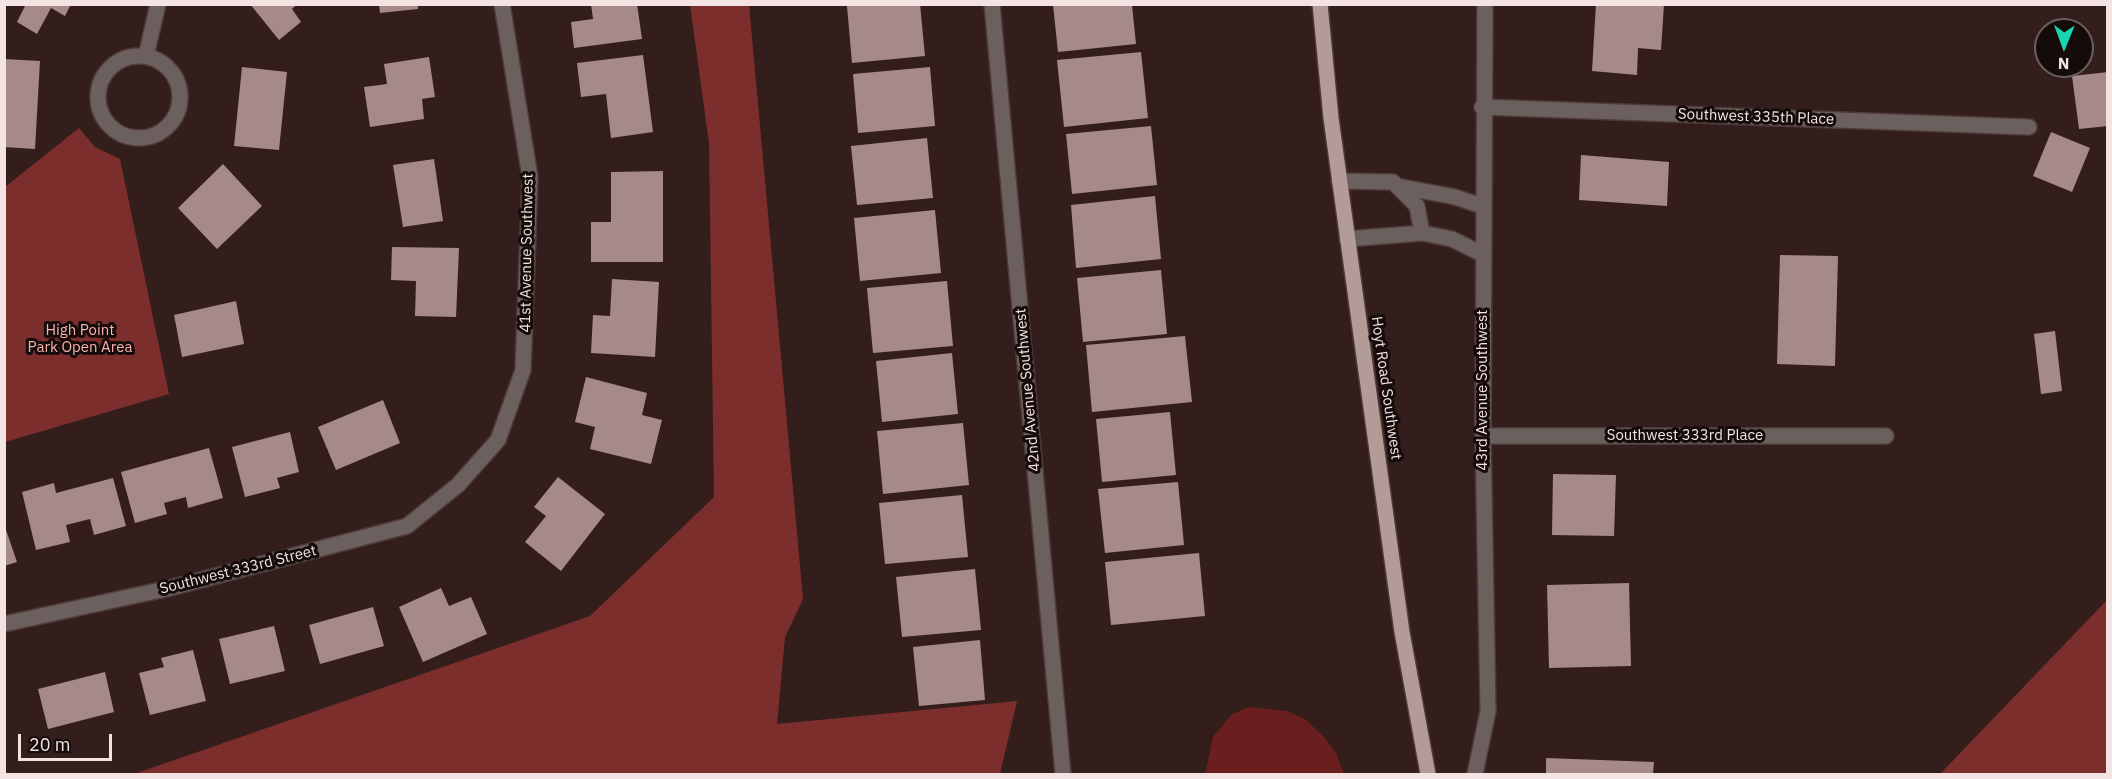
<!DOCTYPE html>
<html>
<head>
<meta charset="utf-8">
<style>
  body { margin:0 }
  #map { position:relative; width:2112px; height:779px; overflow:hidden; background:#331e1c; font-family:"IBM Plex Sans",sans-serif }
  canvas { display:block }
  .frame { position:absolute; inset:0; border:6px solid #f3e3e2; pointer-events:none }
  .north { position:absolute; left:2034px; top:18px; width:60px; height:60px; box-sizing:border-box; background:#140b0a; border:2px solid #6d6160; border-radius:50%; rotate:181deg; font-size:16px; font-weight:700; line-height:24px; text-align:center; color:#f3e3e2 }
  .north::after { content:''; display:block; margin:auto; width:21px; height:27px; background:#19d5b2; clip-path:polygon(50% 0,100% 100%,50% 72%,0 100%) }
  .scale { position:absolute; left:18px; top:734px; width:94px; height:27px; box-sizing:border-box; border:3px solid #f3e3e2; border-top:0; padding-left:8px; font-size:18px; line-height:21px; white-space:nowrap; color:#f3e3e2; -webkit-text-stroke:4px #140b0a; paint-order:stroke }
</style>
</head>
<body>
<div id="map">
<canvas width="2112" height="779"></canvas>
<div class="frame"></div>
<div class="north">N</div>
<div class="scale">20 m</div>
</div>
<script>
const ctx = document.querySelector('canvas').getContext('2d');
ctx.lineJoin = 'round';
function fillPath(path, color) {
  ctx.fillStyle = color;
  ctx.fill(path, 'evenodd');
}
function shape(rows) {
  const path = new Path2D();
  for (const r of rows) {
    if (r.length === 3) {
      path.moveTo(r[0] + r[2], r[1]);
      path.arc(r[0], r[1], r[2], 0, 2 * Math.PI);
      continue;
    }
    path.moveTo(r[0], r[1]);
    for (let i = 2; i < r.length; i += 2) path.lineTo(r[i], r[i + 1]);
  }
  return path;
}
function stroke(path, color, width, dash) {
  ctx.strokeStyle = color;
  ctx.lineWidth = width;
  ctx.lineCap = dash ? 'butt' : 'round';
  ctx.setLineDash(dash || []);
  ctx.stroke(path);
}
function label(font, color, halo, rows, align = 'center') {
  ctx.font = font + ' "IBM Plex Sans",sans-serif';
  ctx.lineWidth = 6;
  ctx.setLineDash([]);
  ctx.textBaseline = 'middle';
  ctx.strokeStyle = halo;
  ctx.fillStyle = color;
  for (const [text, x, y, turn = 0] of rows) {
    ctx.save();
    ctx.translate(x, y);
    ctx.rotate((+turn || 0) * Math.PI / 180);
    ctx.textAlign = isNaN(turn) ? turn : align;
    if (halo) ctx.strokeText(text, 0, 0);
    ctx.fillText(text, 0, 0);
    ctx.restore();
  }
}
const forest = shape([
  [690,5,749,5,803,599,785,637,777,724,1017,701,1000,774,134,774,590,616,714,497,709,143],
  [79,128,95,147,120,159,169,394,5,442,5,187],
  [2107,600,2107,774,1940,774]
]);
const water = shape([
  [1249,707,1287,711,1306,720,1324,737,1336,753,1344,774,1205,774,1213,737,1232,714]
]);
const building = shape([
  [26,4,71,4,65,16,51,8,37,34,17,22],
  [250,4,297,4,292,9,301,22,279,40],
  [379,4,418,4,418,9,380,13],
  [591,4,637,4,642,39,574,48,571,22,593,19],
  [920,4,925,56,852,63,847,6],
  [1596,4,1664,4,1661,50,1638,48,1637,75,1592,71],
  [1053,5,1132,5,1136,44,1058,52],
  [1141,52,1148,118,1064,127,1057,60],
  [643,55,653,132,611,138,606,94,581,97,577,63],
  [429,57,435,97,422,99,424,119,370,127,364,87,387,84,384,64],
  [4,59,40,61,35,149,4,147],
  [242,67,287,72,279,150,234,146],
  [930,67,935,126,858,133,853,74],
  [2108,72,2108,126,2079,129,2072,76],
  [1151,126,1157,185,1072,194,1066,134],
  [2051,132,2090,148,2072,192,2033,176],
  [927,138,933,198,857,205,851,146],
  [1581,155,1669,162,1667,206,1579,200],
  [434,159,443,221,403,227,393,165],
  [223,164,262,206,217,249,178,208],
  [663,171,663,262,591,262,591,222,611,222,611,172],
  [1155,196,1161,259,1076,268,1071,205],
  [935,210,941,273,860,281,854,218],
  [392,247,459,248,456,317,415,316,416,281,391,280],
  [1780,255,1838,256,1835,366,1777,364],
  [1161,270,1167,334,1083,342,1077,278],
  [612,279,659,282,655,357,591,353,593,315,610,316],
  [947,281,953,346,873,353,867,288],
  [236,301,244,344,182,357,174,315],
  [2055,331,2062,391,2041,394,2034,334],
  [1185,336,1192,402,1092,412,1086,345],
  [952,353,958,414,882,422,876,361],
  [586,377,647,393,642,415,662,420,651,464,590,449,595,427,575,422],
  [383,400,400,443,336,470,318,427],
  [1170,412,1176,475,1102,482,1096,419],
  [963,423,969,485,883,494,877,431],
  [290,432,299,472,277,478,280,488,245,497,232,447],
  [209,448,223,498,188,508,186,497,164,503,167,514,135,523,121,472],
  [1553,474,1616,475,1614,536,1552,535],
  [558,477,605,514,561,571,525,542,546,516,534,507],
  [113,478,126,526,94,535,90,519,66,525,70,542,36,550,22,492,54,483,56,493],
  [1178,482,1184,545,1105,553,1098,489],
  [962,495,968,557,885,564,879,503],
  [4,524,17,562,4,566],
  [1199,553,1205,616,1111,625,1105,562],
  [975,569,981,630,902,637,896,577],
  [1629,583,1631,666,1549,668,1547,585],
  [441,588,449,606,471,597,487,634,423,662,399,607],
  [373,607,384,646,320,664,309,625],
  [274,626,285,671,230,684,219,639],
  [980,640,985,700,919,706,913,647],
  [193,650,206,701,150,715,139,673,164,667,161,658],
  [105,672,114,712,48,729,38,689],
  [1546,758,1654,762,1653,774,1546,774]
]);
const minor = shape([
  [992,4,1063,774],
  [139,97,41],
  [146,56,158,4],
  [1482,107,2029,127],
  [1339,181,1393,182,1417,206,1422,233],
  [1397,186,1455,197,1482,206],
  [1347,239,1422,233,1452,239,1482,254],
  [1483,436,1886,436],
  [4,624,170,588,407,526,458,485,498,440,523,370,530,177,502,4],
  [1475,774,1488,711,1483,436,1485,4]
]);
const major = shape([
  [1320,4,1331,118,1402,632,1428,774]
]);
const streetNames = [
  ["Southwest 335th Place",1756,117,2],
  ["41st Avenue Southwest",527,253,-89],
  ["Hoyt Road Southwest",1386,388,82],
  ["42nd Avenue Southwest",1028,390,-95],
  ["43rd Avenue Southwest",1483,390,-90],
  ["Southwest 333rd Place",1685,436],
  ["Southwest 333rd Street",238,570,-14]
];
const parkNames = [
  ["High Point",80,331],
  ["Park Open Area",80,348]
];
fillPath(forest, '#7c2e2c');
fillPath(water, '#6b1e1e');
fillPath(building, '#a68a88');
stroke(minor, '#4e3a38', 18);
stroke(major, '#4e3a38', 18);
stroke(minor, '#6c605e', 15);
stroke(major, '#b39b98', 15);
label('15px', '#f3e3e2', '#140b0a', streetNames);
label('15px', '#f8b2ab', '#140b0a', parkNames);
</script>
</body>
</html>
